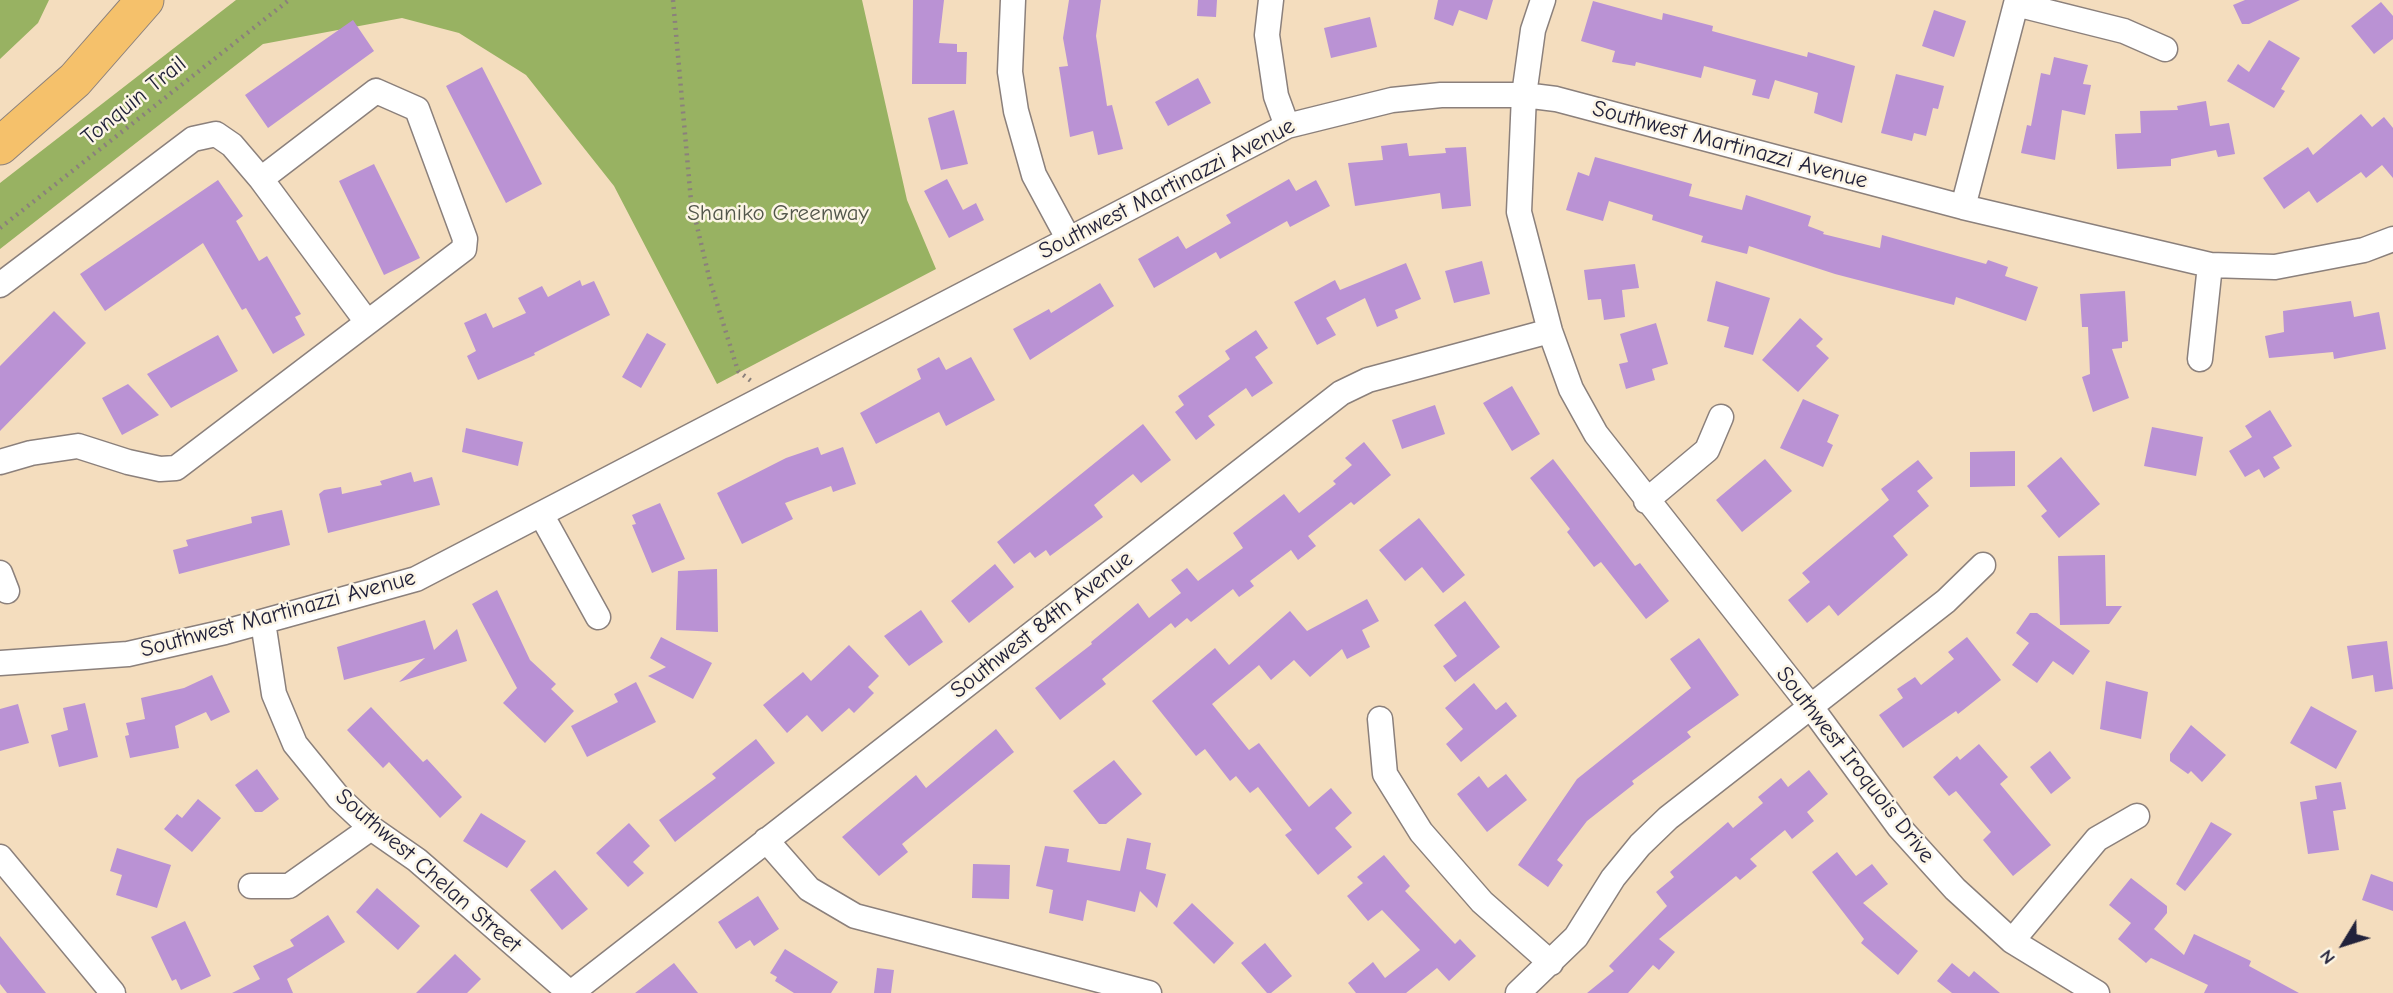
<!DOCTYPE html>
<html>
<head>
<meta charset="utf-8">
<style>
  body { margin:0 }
  #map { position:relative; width:2393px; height:993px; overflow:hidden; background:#f4ddbe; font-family:"Comic Neue",sans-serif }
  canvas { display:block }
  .north { position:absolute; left:2309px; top:909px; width:70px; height:70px; -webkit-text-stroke:5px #fcf5e5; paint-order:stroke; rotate:232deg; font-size:19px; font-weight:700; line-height:28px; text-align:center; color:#22223b }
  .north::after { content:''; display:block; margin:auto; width:24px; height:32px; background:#22223b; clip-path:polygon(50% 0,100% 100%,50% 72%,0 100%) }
</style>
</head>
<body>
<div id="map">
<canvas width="2393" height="993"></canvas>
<div class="north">N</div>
</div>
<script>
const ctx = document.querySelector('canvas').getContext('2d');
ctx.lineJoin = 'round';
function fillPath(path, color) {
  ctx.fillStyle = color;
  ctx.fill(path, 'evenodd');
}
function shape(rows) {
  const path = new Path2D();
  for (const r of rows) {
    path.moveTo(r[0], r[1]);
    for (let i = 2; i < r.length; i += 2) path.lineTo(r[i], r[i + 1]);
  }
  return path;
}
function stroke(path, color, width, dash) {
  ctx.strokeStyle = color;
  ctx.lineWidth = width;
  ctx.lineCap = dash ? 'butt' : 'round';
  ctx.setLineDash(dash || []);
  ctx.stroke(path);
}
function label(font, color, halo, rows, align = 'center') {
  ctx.font = font + ' "Comic Neue",sans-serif';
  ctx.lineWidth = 5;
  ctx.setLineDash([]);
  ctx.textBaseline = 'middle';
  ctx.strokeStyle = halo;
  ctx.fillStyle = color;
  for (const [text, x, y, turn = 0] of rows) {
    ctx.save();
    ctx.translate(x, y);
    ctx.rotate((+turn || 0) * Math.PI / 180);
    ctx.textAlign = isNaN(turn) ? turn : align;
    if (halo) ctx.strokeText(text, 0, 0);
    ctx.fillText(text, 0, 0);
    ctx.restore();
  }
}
const forest = shape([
  [0,0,49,0,38,23,0,59],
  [236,0,862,0,907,200,936,269,717,384,614,186,526,75,459,33,402,18,263,44,0,249,0,183]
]);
const building = shape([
  [913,0,944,0,939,43,957,44,957,52,967,52,966,84,912,84],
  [1069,0,1101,0,1096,36,1107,106,1112,105,1123,149,1098,155,1093,131,1070,137,1059,67,1068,66,1063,38],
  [1198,0,1217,0,1216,17,1197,16],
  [1438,0,1493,0,1487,20,1459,10,1453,26,1434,19],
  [2245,0,2300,0,2249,24,2242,24,2233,5],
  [1593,1,1662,20,1663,13,1713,26,1712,31,1807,57,1808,52,1855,66,1842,123,1814,113,1818,93,1775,80,1769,99,1752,95,1756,80,1704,66,1701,78,1636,62,1635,66,1612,62,1615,51,1581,41],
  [2381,2,2393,16,2393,39,2374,54,2351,26],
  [1934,10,1966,21,1954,57,1922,46],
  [1370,17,1377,47,1331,58,1324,28],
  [353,20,374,51,268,128,245,95],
  [2269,40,2300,58,2281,89,2285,91,2274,108,2227,81,2238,64,2249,72],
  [2054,57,2088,65,2083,84,2091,85,2085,115,2062,110,2055,160,2021,153,2027,125,2031,126,2041,73,2050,75],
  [482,67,542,184,506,203,446,86],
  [1896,74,1944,86,1938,109,1933,108,1926,136,1914,133,1912,141,1881,133],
  [1198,78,1211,103,1168,126,1155,102],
  [2206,101,2210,126,2229,123,2235,154,2218,157,2216,150,2171,159,2171,166,2117,169,2115,134,2141,133,2140,111,2178,110,2177,106],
  [954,110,968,164,941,170,928,118],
  [2361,114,2372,127,2384,117,2393,128,2393,178,2382,165,2366,178,2361,172,2317,203,2309,191,2284,209,2263,178,2308,147,2313,155],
  [1407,143,1409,156,1446,153,1445,148,1466,147,1471,206,1442,209,1440,193,1355,206,1348,163,1383,160,1381,146],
  [1595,157,1692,184,1689,196,1742,210,1746,195,1811,216,1808,226,1824,232,1823,234,1880,248,1882,235,1986,264,1988,260,2008,267,2005,276,2038,287,2026,321,1956,297,1954,305,1835,274,1749,246,1747,254,1701,242,1703,236,1652,220,1653,215,1609,201,1603,221,1566,210,1578,172,1589,176],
  [374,164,420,258,384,275,339,181],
  [947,179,963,210,976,203,984,220,949,238,924,191],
  [1289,179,1296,191,1316,180,1330,206,1290,227,1287,221,1220,259,1216,252,1154,288,1138,259,1178,236,1186,249,1231,223,1226,215],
  [218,180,243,216,236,221,259,261,267,256,301,314,295,317,305,335,273,354,246,308,242,310,203,243,105,311,80,274],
  [1482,261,1490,294,1454,303,1445,271],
  [1406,263,1421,299,1395,310,1398,318,1377,327,1365,298,1326,318,1336,335,1317,345,1294,302,1335,280,1340,290],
  [1635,264,1639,288,1622,290,1625,317,1604,320,1601,299,1588,300,1584,270],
  [580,280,582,286,594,281,610,315,534,353,535,355,478,380,467,356,476,351,464,323,486,313,493,328,526,313,518,298,542,286,548,297],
  [1716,281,1770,298,1753,355,1724,347,1729,327,1707,321],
  [1100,283,1114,306,1030,360,1013,329,1049,309,1051,313],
  [2125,291,2128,341,2122,342,2122,348,2112,349,2129,398,2093,412,2082,377,2090,374,2088,327,2082,327,2080,294],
  [2351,301,2354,317,2379,312,2386,349,2334,359,2333,352,2269,358,2265,336,2284,332,2283,311],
  [54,311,86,343,0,431,0,366],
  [1800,318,1823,339,1816,346,1829,358,1798,392,1762,360],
  [1656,323,1668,364,1652,369,1655,380,1626,389,1619,364,1628,362,1620,334],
  [1256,330,1268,348,1255,357,1273,383,1252,397,1246,388,1208,416,1215,425,1196,440,1175,412,1184,405,1178,396,1230,359,1225,351],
  [647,333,666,344,641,388,622,377],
  [218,335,238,371,171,408,147,374],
  [939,357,946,370,971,357,995,400,946,426,939,412,876,444,860,413,921,379,917,369],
  [128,384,159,415,122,435,102,398],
  [1512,386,1540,434,1512,451,1483,403],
  [1803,399,1839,415,1827,442,1833,445,1823,467,1780,448],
  [1435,405,1445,434,1402,449,1392,420],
  [2270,410,2292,446,2273,457,2280,468,2264,478,2259,469,2245,477,2229,451,2252,437,2245,426],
  [1143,424,1171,460,1141,483,1133,474,1094,505,1103,517,1050,556,1046,550,1035,558,1030,552,1014,564,997,542],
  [2152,427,2203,437,2196,476,2144,466],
  [466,428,523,442,518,466,462,452],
  [1364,442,1391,475,1354,505,1351,502,1308,536,1316,546,1298,560,1291,550,1250,581,1254,586,1239,597,1233,589,1191,622,1187,618,1175,628,1171,623,1102,679,1106,684,1060,720,1035,688,1092,644,1091,642,1138,603,1149,618,1181,593,1171,580,1187,568,1198,581,1243,548,1233,533,1284,494,1299,513,1336,484,1333,481,1352,465,1345,458],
  [818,447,821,455,843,447,856,484,833,492,831,486,785,503,793,519,742,544,717,493,786,458],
  [2015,451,2015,486,1970,487,1970,452],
  [2061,457,2100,504,2059,538,2041,516,2047,511,2027,486],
  [1553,459,1635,566,1640,563,1669,601,1646,619,1601,562,1594,567,1567,532,1570,529,1530,478],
  [1765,459,1792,491,1742,532,1716,500],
  [1918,460,1933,478,1917,491,1929,506,1893,536,1908,555,1838,616,1829,605,1807,623,1788,600,1810,582,1802,573,1889,500,1881,489],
  [411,472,414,482,432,477,440,505,328,533,319,494,324,490,341,487,342,494,382,485,380,481],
  [660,503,685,559,652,573,632,525,636,524,632,515],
  [282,510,290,545,179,574,173,550,188,546,186,540,252,523,251,517],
  [1419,518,1465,575,1443,593,1422,567,1405,581,1379,550],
  [2105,555,2106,606,2122,606,2109,624,2060,625,2058,556],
  [995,564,1014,587,969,623,951,601],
  [717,569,718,632,676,630,678,571],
  [497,590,530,660,556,684,551,689,574,711,545,743,503,703,517,688,472,604],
  [1367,599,1379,621,1362,630,1370,647,1347,659,1342,649,1310,677,1294,660,1271,680,1259,665,1212,704,1249,750,1259,743,1309,807,1331,788,1352,813,1335,828,1352,847,1318,875,1285,835,1292,830,1258,787,1250,793,1236,776,1230,781,1205,749,1196,756,1152,701,1215,648,1229,665,1290,611,1307,631],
  [1465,601,1500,647,1455,682,1443,666,1457,656,1434,625],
  [921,610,943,642,909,666,884,636],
  [2030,613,2037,613,2090,651,2073,675,2053,661,2037,683,2012,665,2029,643,2016,633],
  [425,620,434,650,457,629,467,661,399,682,425,658,344,680,337,647],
  [661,637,712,663,693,699,648,676,666,667,650,658],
  [1967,637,2001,680,1958,714,1956,711,1903,748,1879,715,1903,698,1897,689,1915,677,1921,685,1954,659,1948,652],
  [1699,638,1739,695,1687,732,1691,737,1632,781,1634,784,1587,821,1557,860,1563,865,1548,887,1518,865,1577,779,1691,688,1670,659],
  [2387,641,2393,689,2375,692,2373,675,2352,679,2347,646],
  [849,645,879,676,868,687,874,693,854,713,849,708,822,732,807,715,787,733,763,705,803,672,811,681],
  [212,675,230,712,211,721,206,712,175,726,179,748,130,758,125,736,129,735,126,723,145,719,141,698,184,688],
  [2106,681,2148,692,2141,739,2100,729],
  [636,682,656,722,587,757,571,726,618,702,614,694],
  [1474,683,1496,710,1506,702,1517,716,1461,762,1446,744,1463,729,1445,708],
  [85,703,98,757,59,767,51,735,68,730,63,708],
  [18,704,29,743,0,751,0,709],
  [2311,706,2357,731,2336,769,2290,743],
  [371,707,423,762,427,759,462,797,440,818,389,762,383,768,347,730],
  [2191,725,2226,755,2202,782,2191,771,2188,774,2170,761,2170,754],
  [996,729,1014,752,902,844,908,852,879,876,842,837,916,775,926,788],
  [756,739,775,763,675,842,659,820,716,778,712,774],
  [1979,744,2008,777,2000,784,2051,845,2013,876,1983,840,1991,832,1956,791,1949,796,1933,777,1957,756,1960,760],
  [2050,751,2071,778,2051,794,2030,767],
  [1114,760,1142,794,1106,824,1099,824,1073,791],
  [257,769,279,799,262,812,255,812,235,785],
  [1809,770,1828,794,1807,812,1814,821,1792,839,1785,830,1750,859,1757,866,1740,880,1736,876,1659,939,1675,952,1659,970,1653,965,1628,993,1587,993,1614,971,1609,966,1667,906,1656,892,1674,877,1670,872,1728,822,1733,828,1763,803,1758,797,1781,778,1788,787],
  [1506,774,1527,800,1487,832,1457,794,1479,776,1488,788],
  [2341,782,2346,809,2333,811,2339,850,2308,854,2300,802,2317,799,2315,786],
  [198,799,221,818,192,852,164,829,177,814,182,818],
  [481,813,526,841,507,868,463,841],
  [2211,822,2232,834,2185,891,2176,884],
  [629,823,650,846,633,862,644,873,628,887,596,853],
  [1127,838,1151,843,1146,869,1166,874,1157,908,1140,891,1135,912,1087,900,1083,921,1049,913,1053,890,1036,886,1045,846,1069,849,1067,862,1120,871],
  [117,848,171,865,157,908,116,895,122,875,110,871],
  [1837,852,1856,876,1872,864,1888,884,1863,903,1918,951,1898,975,1861,943,1864,939,1812,872],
  [1384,855,1410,886,1405,891,1455,944,1460,939,1476,956,1449,981,1437,968,1406,993,1356,993,1348,983,1373,962,1385,978,1420,950,1382,910,1368,921,1347,896,1363,883,1357,877],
  [973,864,1010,865,1009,899,972,898],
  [555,870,588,909,562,930,530,890],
  [2371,874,2393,882,2393,911,2362,900],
  [2131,878,2167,906,2167,913,2154,929,2184,955,2194,934,2251,961,2249,966,2299,993,2204,993,2208,985,2151,958,2146,963,2118,939,2131,923,2109,905],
  [377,888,420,926,398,950,356,912],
  [758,896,779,929,754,946,750,940,736,949,718,922],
  [1192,903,1234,943,1214,964,1173,923],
  [328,915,345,942,287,979,293,993,232,993,260,979,253,966,294,946,290,940],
  [185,921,211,976,181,990,176,979,172,981,151,937],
  [0,936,46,993,7,993,0,984],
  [1265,943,1292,976,1271,993,1267,993,1241,963],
  [785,949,838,982,831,993,794,993,775,981,777,977,770,973],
  [455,954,481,979,467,993,416,993],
  [674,963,698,993,635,993],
  [1952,963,1969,977,1974,971,2000,993,1952,993,1937,981],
  [877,968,894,970,891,993,874,993]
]);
const path = shape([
  [673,0,691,201,710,281,738,371,751,381],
  [0,228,289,0]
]);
const minor = shape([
  [1013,0,1010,72,1016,111,1034,175,1068,238],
  [1271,0,1267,35,1276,96,1287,126],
  [1543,0,1533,30,1524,95,1519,212,1550,331,1571,389,1596,434,1811,707,1899,827,1955,889,2012,941,2097,993],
  [2016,4,2124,31,2165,49],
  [1963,207,2017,0],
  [0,285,193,139,216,134,232,145,261,179,367,322],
  [2200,359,2210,265],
  [0,462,31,453,78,446,128,462,160,469,176,468,464,249,465,239,417,109,376,91,261,179],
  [1646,501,1707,450,1721,417],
  [541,514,598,617],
  [0,573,7,591],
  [263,622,274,694,295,744,339,798,371,828,417,860,570,993],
  [0,663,128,654,225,632,416,579,1287,126,1392,100,1441,95,1524,95,1556,99,1963,207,2210,265,2275,267,2364,250,2393,239],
  [1380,719,1385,774,1421,832,1482,902,1551,963],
  [766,840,809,889,855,916,1149,993],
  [0,857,113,993],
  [251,886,289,886,371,828],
  [2012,941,2097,839,2137,816],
  [571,993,1341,393,1368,380,1550,331],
  [1518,993,1576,937,1613,878,1640,845,1668,818,1946,601,1983,565]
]);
const highway = shape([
  [0,146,75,80,145,0]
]);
const streetNames = [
  ["Tonquin Trail",134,101,-39],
  ["Southwest Martinazzi Avenue",1730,145,15],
  ["Southwest Martinazzi Avenue",1167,189,-27],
  ["Southwest Martinazzi Avenue",278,614,-15],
  ["Southwest 84th Avenue",1042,625,-38],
  ["Southwest Iroquois Drive",1855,765,52],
  ["Southwest Chelan Street",428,871,41]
];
const parkNames = [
  ["Shaniko Greenway",778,213]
];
fillPath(forest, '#98b262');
fillPath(building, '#ba92d4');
stroke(minor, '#8b807c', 27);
stroke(highway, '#8b807c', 39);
stroke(path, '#8b807c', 4.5, [2, 5]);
stroke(minor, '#fff', 24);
stroke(highway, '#f5c16b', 37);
label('23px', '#22223b', '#fcf5e5', streetNames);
label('23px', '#52564b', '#fcf5e5', parkNames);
</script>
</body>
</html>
